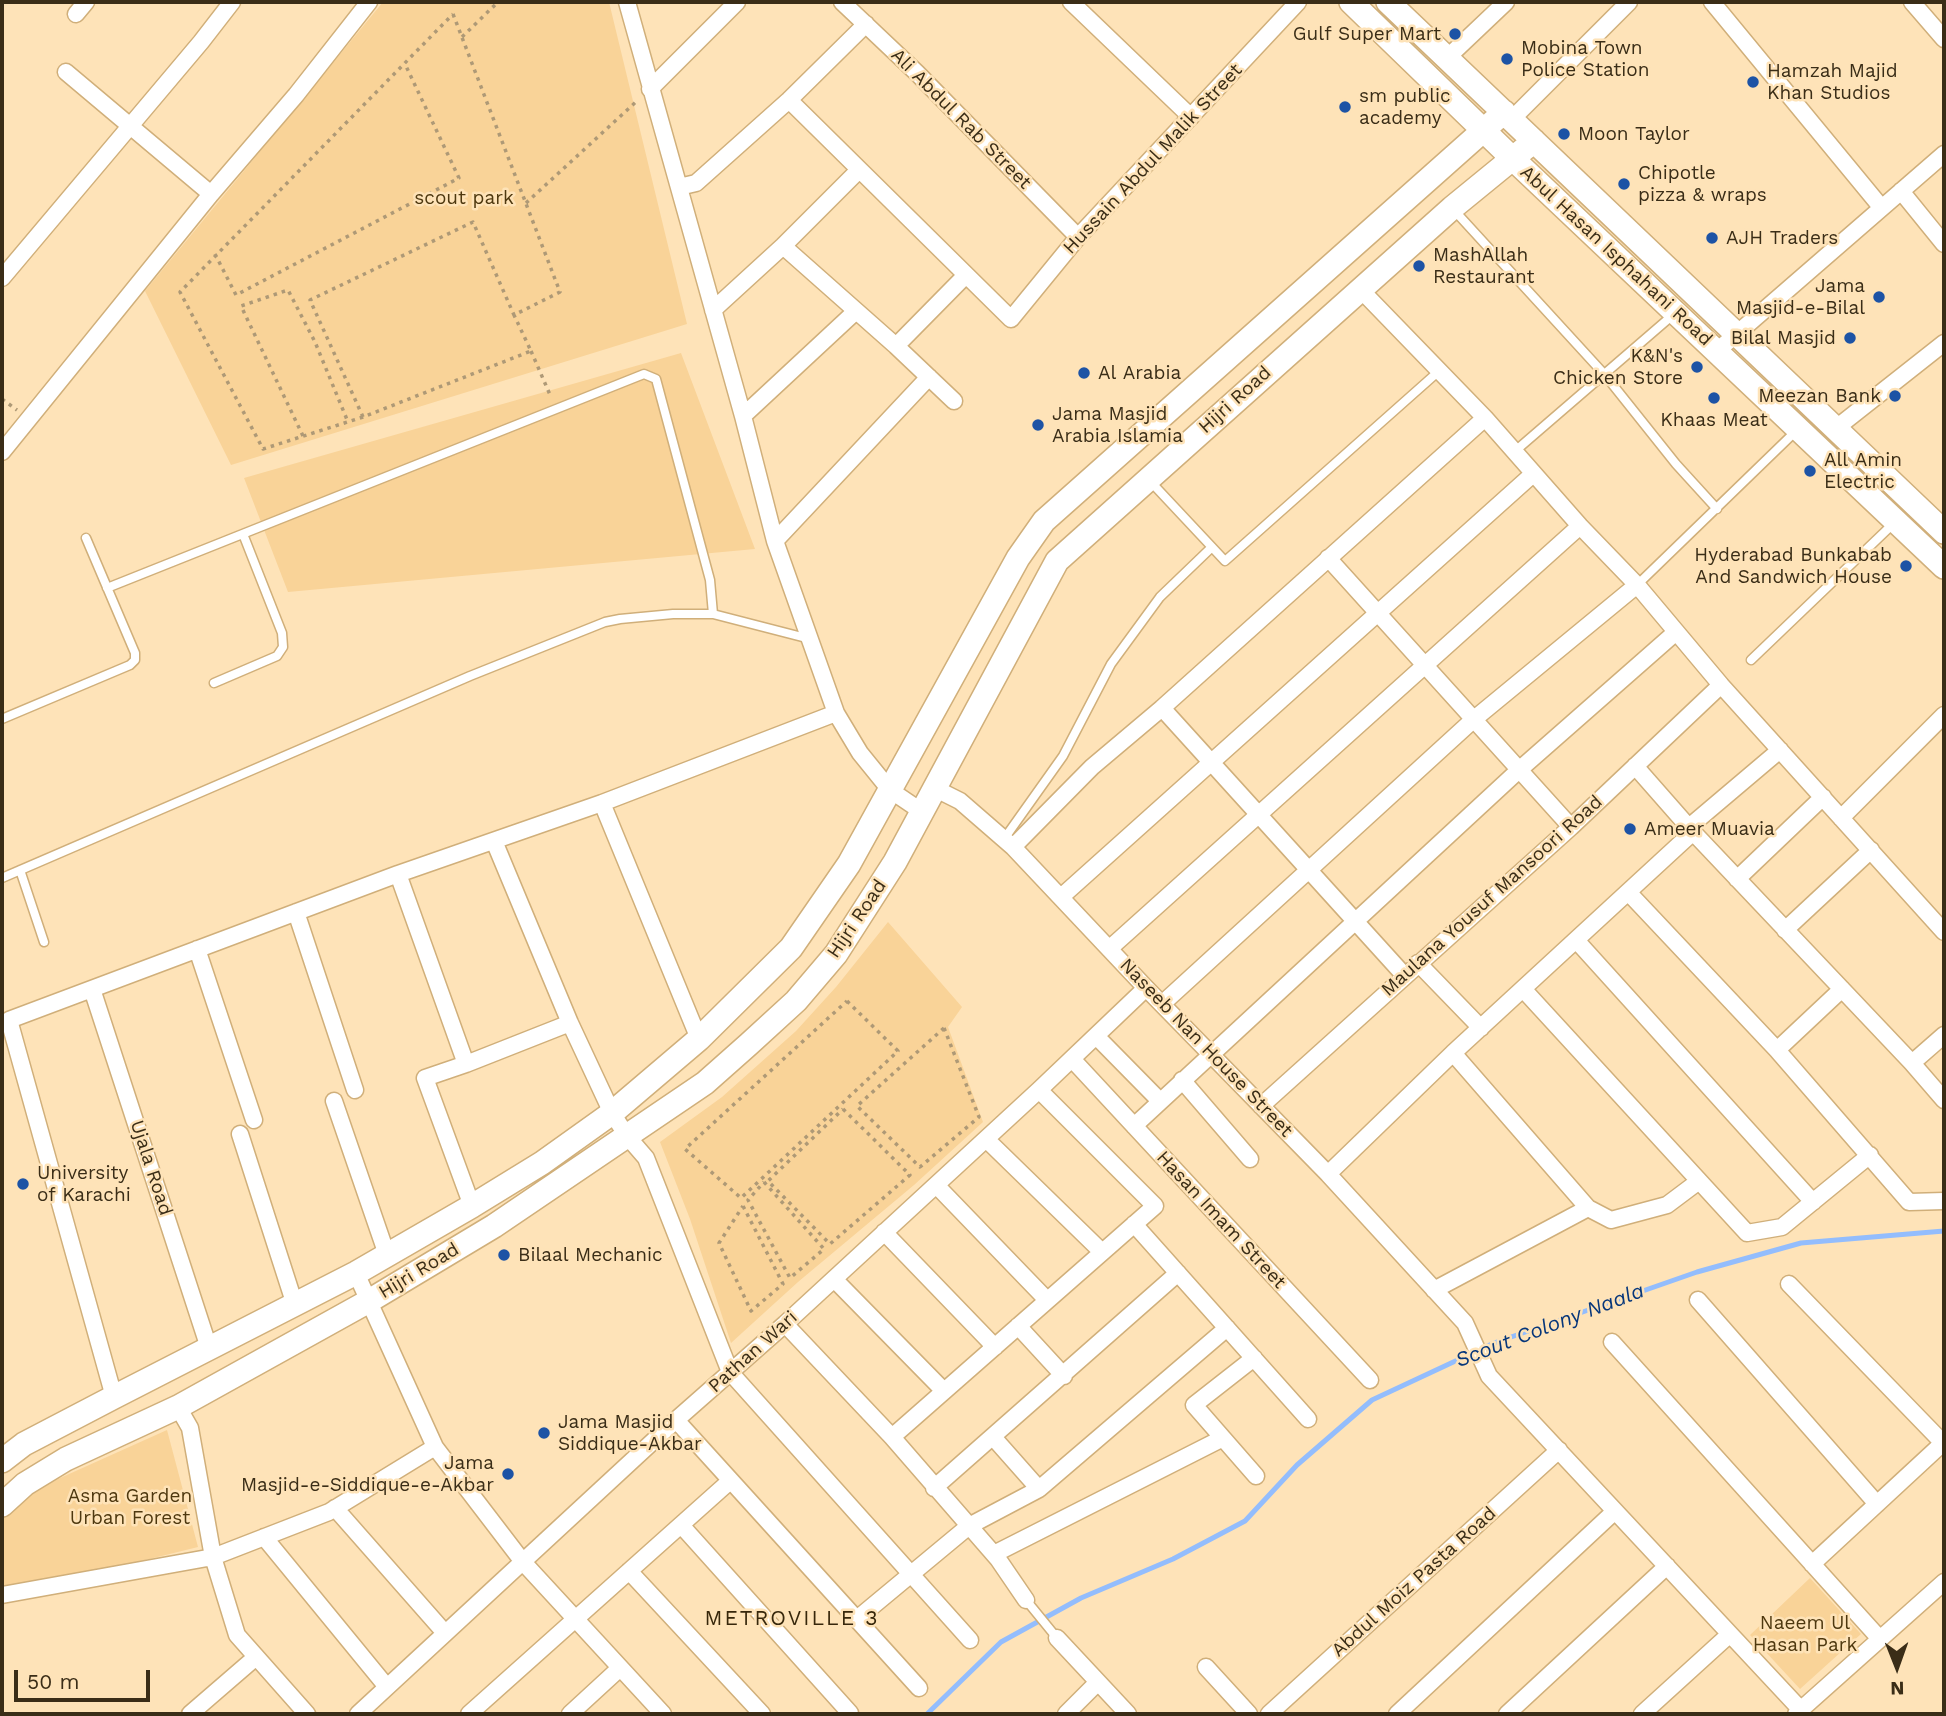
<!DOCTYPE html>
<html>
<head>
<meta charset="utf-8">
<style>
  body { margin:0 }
  #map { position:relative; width:1946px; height:1716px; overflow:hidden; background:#fee3b8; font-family:"Work Sans",sans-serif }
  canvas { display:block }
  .frame { position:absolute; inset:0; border:4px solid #3a2d17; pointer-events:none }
  .north { position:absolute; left:1862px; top:1632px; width:70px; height:70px; -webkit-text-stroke:5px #fee3b8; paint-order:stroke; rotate:179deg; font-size:19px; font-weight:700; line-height:28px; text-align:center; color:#3a2d17 }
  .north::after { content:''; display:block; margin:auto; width:24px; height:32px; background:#3a2d17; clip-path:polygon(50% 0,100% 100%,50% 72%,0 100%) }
  .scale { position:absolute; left:14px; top:1670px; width:136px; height:32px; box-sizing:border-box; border:4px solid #3a2d17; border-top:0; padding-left:9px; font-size:21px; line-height:24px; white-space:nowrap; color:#3a2d17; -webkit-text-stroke:5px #fee3b8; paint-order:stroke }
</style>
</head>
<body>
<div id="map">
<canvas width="1946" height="1716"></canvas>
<div class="frame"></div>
<div class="north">N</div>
<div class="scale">50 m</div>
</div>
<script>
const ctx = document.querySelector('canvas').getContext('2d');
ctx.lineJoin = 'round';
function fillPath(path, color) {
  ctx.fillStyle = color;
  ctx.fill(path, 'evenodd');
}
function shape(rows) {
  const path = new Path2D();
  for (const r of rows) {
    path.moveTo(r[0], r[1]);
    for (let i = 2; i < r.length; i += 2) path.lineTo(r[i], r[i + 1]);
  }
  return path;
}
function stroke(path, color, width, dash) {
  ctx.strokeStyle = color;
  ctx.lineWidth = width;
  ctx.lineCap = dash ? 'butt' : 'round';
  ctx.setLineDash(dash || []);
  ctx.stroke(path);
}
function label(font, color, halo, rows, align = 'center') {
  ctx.font = font + ' "Work Sans",sans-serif';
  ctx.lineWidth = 5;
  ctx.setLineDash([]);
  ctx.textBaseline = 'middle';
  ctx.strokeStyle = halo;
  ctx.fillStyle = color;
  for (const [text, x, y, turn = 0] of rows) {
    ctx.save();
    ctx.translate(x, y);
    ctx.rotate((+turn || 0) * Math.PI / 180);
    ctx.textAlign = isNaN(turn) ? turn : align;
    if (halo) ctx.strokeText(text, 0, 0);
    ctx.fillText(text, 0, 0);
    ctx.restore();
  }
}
const green = shape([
  [383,2,609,2,687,324,231,465,145,291],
  [681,353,755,549,288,592,244,478],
  [888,922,962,1007,948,1027,983,1122,914,1185,798,1282,731,1343,690,1219,660,1142,722,1097,796,1031,836,987],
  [167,1430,198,1547,109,1569,2,1589,2,1518,29,1492],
  [1810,1578,1861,1634,1800,1689,1750,1635]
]);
const stream = shape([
  [927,1714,1001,1642,1081,1598,1173,1559,1245,1521,1297,1465,1372,1400,1494,1343,1697,1272,1801,1243,1944,1231]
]);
const path = shape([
  [453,14,560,292,514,315,531,351,363,417,263,449,180,292,453,14],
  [462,37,498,2],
  [526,203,638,100],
  [215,254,236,295,459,178,405,64],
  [531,351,551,397],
  [2,399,17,410],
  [363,417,310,300,473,222,514,315],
  [303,436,241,306,288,290,315,342,348,422],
  [847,1001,898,1051,741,1198,685,1149,847,1001],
  [944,1028,979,1117,920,1167,857,1106,944,1028],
  [843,1109,910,1175,830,1244,768,1181,843,1109],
  [764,1182,824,1249,790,1278,748,1200,764,1182],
  [743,1206,783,1284,751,1311,719,1243,743,1206]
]);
const lane = shape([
  [1453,209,1605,375,1676,464,1717,509],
  [1514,452,1674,314],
  [1150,481,1225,561,1439,371],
  [1637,585,1796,431],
  [107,588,644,374,656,379,710,580,713,614],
  [1751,660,1894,523],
  [214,683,277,656,283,647,282,633,243,534],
  [2,719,130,665,135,660,135,653,86,538],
  [1004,839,1063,756,1111,664,1160,597,1212,547],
  [20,870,44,942],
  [2,878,470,676,605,622,620,619,673,614,713,614,810,639],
  [1026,1600,1057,1638]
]);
const street = shape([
  [627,2,743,416,775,541,836,713,860,753,890,790,921,811],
  [842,2,917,73,1078,237],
  [1071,2,1191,117],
  [1712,2,1881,207],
  [1912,2,1944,39],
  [76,14,86,2],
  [1447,58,1506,2],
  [66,72,211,194],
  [650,89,737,2],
  [789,100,1011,319,1078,237,1298,2],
  [1512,119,1629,2],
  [679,187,696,183,789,100,866,24],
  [1901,191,1944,244],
  [783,246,896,346,954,401],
  [2,278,201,42,232,2],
  [1360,289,1485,418,1580,526,1637,585,1721,685,1944,932],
  [713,310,783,246,859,170],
  [896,346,965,276],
  [1717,351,1944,154],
  [743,416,856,311],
  [1835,429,1944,343],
  [2,452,211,194,296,95,369,2],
  [775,541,929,377],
  [1328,558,1571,827],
  [1162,708,1404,975],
  [1635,766,1693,832,1912,1063,1944,1100],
  [934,788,960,801,1013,847,1146,988,1328,1174,1465,1323,1489,1376,1801,1710],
  [602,803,699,1039],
  [1841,818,1944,715],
  [1689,827,1780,750],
  [494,841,570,1023,612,1113,627,1136,646,1158,730,1372,970,1640],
  [1013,847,1092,767,1162,708,1485,418],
  [398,874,466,1064],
  [1737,879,1823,797],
  [1628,892,1777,1050,1909,1202,1944,1201],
  [1061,897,1533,474],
  [296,912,355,1090],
  [1785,930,1871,850],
  [1576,940,1813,1202],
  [197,949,254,1120],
  [1109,949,1580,526],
  [1418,963,1481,1028],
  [92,989,209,1348],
  [1523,989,1747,1233,1782,1227,1870,1155],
  [1162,1004,1473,720,1637,585],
  [1096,1036,1160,1101],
  [1777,1050,1842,989],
  [1072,1059,1370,1380],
  [1912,1063,1944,1035],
  [1182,1080,1250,1159],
  [334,1101,387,1255],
  [1261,1106,1571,827,1721,685],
  [1134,1126,1519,770,1676,632],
  [240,1134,295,1305],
  [986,1139,1102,1252],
  [1328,1174,1453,1053,1693,832],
  [936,1185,1047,1300],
  [472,1206,425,1078,466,1064,570,1023],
  [1588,1208,1611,1220,1667,1205,1699,1181],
  [1134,1224,1308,1419],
  [884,1232,995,1347],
  [356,1273,435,1447,523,1562,663,1714],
  [834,1279,944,1391],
  [1789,1284,1943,1443],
  [1434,1290,1588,1208,1453,1053],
  [1698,1300,1877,1504],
  [785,1324,892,1437,998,1559,1026,1600],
  [1018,1326,1064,1376],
  [1612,1342,1880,1639],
  [1254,1358,1194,1405,1256,1476],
  [114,1397,9,1020,398,874,602,803,836,713],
  [178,1407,190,1428,213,1557,237,1635,307,1714],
  [676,1420,919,1688],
  [892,1437,1155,1206,1039,1090],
  [993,1437,1039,1489,1227,1328],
  [934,1488,1178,1273],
  [335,1508,445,1633],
  [681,1525,850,1713],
  [264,1537,387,1687],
  [994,1554,1223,1438],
  [1812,1564,1944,1442],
  [629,1571,762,1714],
  [2,1595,213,1557,329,1512,435,1447],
  [857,1619,969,1526,1039,1489],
  [1057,1638,1128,1714],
  [1206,1667,1249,1714],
  [190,1714,256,1657],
  [358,1714,676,1420,785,1324,1039,1090,1146,988],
  [469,1714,730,1481],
  [570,1714,620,1668],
  [1066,1714,1097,1683],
  [1269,1714,1559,1450],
  [1397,1714,1615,1511],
  [1507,1714,1667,1566],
  [1642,1714,1730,1634],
  [1796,1714,1944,1582]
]);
const secondary = shape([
  [1351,2,1512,158,1944,567],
  [1388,2,1944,532],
  [2,1461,24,1444,114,1397,356,1273,472,1206,542,1163,612,1113,699,1039,791,948,849,864,1018,558,1044,521,1504,112],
  [2,1505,25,1484,66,1459,178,1407,369,1301,494,1226,705,1083,749,1044,796,1001,836,954,895,862,1057,561,1452,208,1534,141]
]);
const markers = [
  [1455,34,7,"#1d53a5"],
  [1507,59,7,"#1d53a5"],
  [1753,82,7,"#1d53a5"],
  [1345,107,7,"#1d53a5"],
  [1564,134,7,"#1d53a5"],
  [1624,184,7,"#1d53a5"],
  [1712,238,7,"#1d53a5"],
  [1419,266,7,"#1d53a5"],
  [1879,297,7,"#1d53a5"],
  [1850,338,7,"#1d53a5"],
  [1697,367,7,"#1d53a5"],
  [1084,373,7,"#1d53a5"],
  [1895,396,7,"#1d53a5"],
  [1714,398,7,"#1d53a5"],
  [1038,425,7,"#1d53a5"],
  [1810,471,7,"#1d53a5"],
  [1906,566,7,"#1d53a5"],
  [1630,829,7,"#1d53a5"],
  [23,1184,7,"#1d53a5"],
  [504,1255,7,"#1d53a5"],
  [544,1433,7,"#1d53a5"],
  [508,1474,7,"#1d53a5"]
];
const poiNames = [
  ["Gulf Super Mart",1441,34,"right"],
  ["Mobina Town",1521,48],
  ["Police Station",1521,70],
  ["Hamzah Majid",1767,71],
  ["Khan Studios",1767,93],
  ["sm public",1359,96],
  ["academy",1359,118],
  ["Moon Taylor",1578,134],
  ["Chipotle",1638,173],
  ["pizza & wraps",1638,195],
  ["AJH Traders",1726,238],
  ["MashAllah",1433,255],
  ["Restaurant",1433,277],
  ["Jama",1865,286,"right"],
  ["Masjid-e-Bilal",1865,308,"right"],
  ["Bilal Masjid",1836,338,"right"],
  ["K&N's",1683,356,"right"],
  ["Chicken Store",1683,378,"right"],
  ["Al Arabia",1098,373],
  ["Meezan Bank",1881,396,"right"],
  ["Jama Masjid",1052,414],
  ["Arabia Islamia",1052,436],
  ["Khaas Meat",1714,420,"center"],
  ["All Amin",1824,460],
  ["Electric",1824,482],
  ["Hyderabad Bunkabab",1892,555,"right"],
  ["And Sandwich House",1892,577,"right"],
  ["Ameer Muavia",1644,829],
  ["University",37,1173],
  ["of Karachi",37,1195],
  ["Bilaal Mechanic",518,1255],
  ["Jama Masjid",558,1422],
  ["Siddique-Akbar",558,1444],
  ["Jama",494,1463,"right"],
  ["Masjid-e-Siddique-e-Akbar",494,1485,"right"]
];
const streetNames = [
  ["Ali Abdul Rab Street",961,119,45],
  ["Hussain Abdul Malik Street",1153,159,-47],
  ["Abul Hasan Isphahani Road",1616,256,43],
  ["Hijri Road",1235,400,-42],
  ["Maulana Yousuf Mansoori Road",1492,896,-42],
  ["Hijri Road",857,919,-56],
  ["Naseeb Nan House Street",1206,1048,46],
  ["Ujala Road",151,1168,72],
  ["Hasan Imam Street",1221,1220,47],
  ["Hijri Road",419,1271,-31],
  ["Pathan Wari",753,1352,-42],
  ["Abdul Moiz Pasta Road",1414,1582,-42]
];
const parkNames = [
  ["scout park",464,198],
  ["Asma Garden",130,1496],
  ["Urban Forest",130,1518],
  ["Naeem Ul",1805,1623],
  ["Hasan Park",1805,1645]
];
const waterNames = [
  ["Scout Colony Naala",1550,1326,-21]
];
const neighbourhoodNames = [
  ["METROVILLE 3",792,1619]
];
fillPath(green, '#f9d398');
stroke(stream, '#93bdfd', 5);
stroke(lane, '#d0af7a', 11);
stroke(street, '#d0af7a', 19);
stroke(secondary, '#d0af7a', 26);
stroke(path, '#ae9976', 3.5, [3.5, 5]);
stroke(lane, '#fff', 8);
stroke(street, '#fff', 16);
stroke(secondary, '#fff', 23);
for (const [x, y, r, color] of markers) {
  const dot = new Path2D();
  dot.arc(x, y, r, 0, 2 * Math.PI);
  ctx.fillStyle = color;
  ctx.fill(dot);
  stroke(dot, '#fee3b8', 2.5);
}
label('19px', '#3a2d17', '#fee3b8', poiNames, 'left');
label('19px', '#3a2d17', '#fee3b8', streetNames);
label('19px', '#4e380f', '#fee3b8', parkNames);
label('italic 21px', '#06367a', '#fee3b8', waterNames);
ctx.letterSpacing = '2px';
label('21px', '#37270b', '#fee3b8', neighbourhoodNames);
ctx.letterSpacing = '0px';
</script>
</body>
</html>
